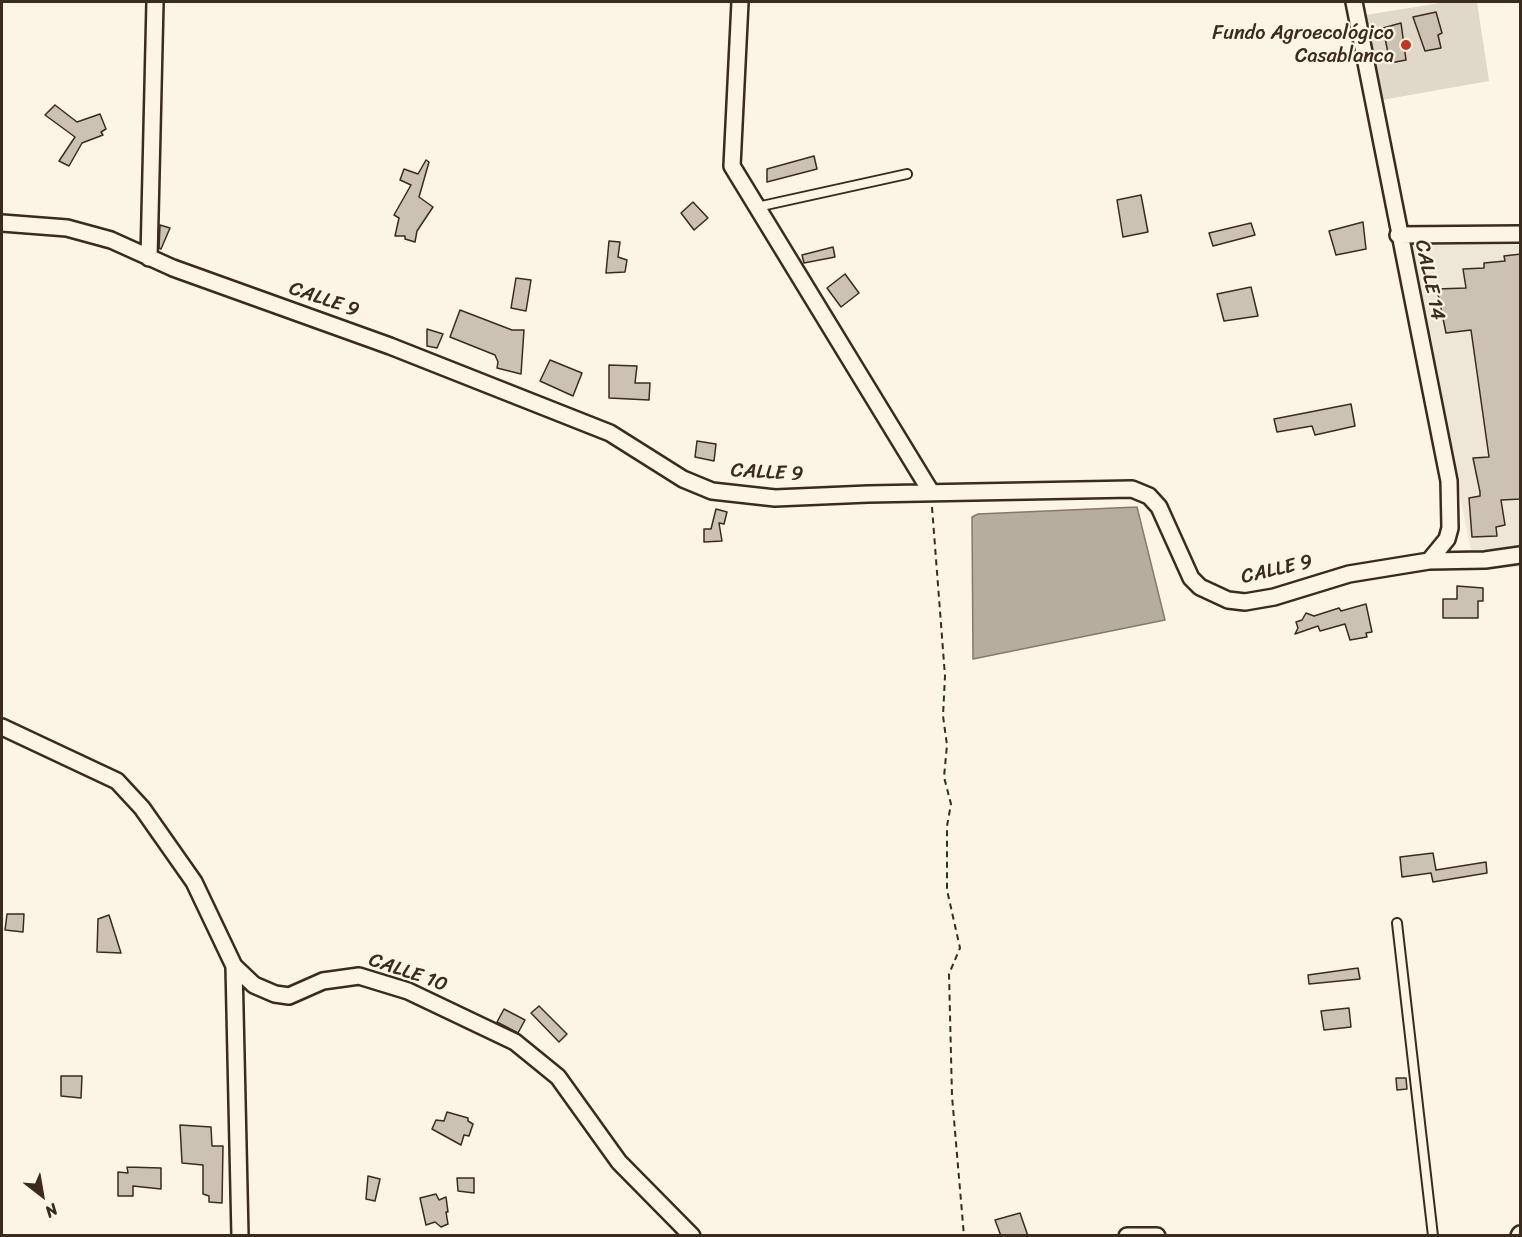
<!DOCTYPE html>
<html>
<head>
<meta charset="utf-8">
<style>
  body { margin:0 }
  #map { position:relative; width:1522px; height:1237px; overflow:hidden; background:#fcf5e5; font-family:Sriracha,sans-serif }
  canvas { display:block }
  .frame { position:absolute; inset:0; border:3px solid #3b2a1e; pointer-events:none }
  .north { position:absolute; left:12px; top:1165px; width:60px; height:60px; -webkit-text-stroke:4px #fcf5e5; paint-order:stroke; rotate:149deg; font-size:16px; font-weight:700; line-height:24px; text-align:center; color:#3b2a1e }
  .north::after { content:''; display:block; margin:auto; width:21px; height:27px; background:#3b2a1e; clip-path:polygon(50% 0,100% 100%,50% 72%,0 100%) }
</style>
</head>
<body>
<div id="map">
<canvas width="1522" height="1237"></canvas>
<div class="frame"></div>
<div class="north">N</div>
</div>
<script>
const ctx = document.querySelector('canvas').getContext('2d');
ctx.lineJoin = 'round';
function fillPath(path, color) {
  ctx.fillStyle = color;
  ctx.fill(path, 'evenodd');
}
function shape(rows) {
  const path = new Path2D();
  for (const r of rows) {
    path.moveTo(r[0], r[1]);
    for (let i = 2; i < r.length; i += 2) path.lineTo(r[i], r[i + 1]);
  }
  return path;
}
function stroke(path, color, width, dash) {
  ctx.strokeStyle = color;
  ctx.lineWidth = width;
  ctx.lineCap = dash ? 'butt' : 'round';
  ctx.setLineDash(dash || []);
  ctx.stroke(path);
}
function label(font, color, halo, rows, align = 'center') {
  ctx.font = font + ' Sriracha,sans-serif';
  ctx.lineWidth = 4.5;
  ctx.setLineDash([]);
  ctx.textBaseline = 'middle';
  ctx.strokeStyle = halo;
  ctx.fillStyle = color;
  for (const [text, x, y, turn = 0] of rows) {
    ctx.save();
    ctx.translate(x, y);
    ctx.rotate((+turn || 0) * Math.PI / 180);
    ctx.textAlign = isNaN(turn) ? turn : align;
    if (halo) ctx.strokeText(text, 0, 0);
    ctx.fillText(text, 0, 0);
    ctx.restore();
  }
}
const built = shape([
  [1409,245,1520,245,1520,567,1475,570]
]);
const green = shape([
  [1446,2,1477,2,1489,81,1382,100,1366,15]
]);
const water = shape([
  [1137,507,1165,620,973,659,972,517,978,514,1137,507]
]);
const building = shape([
  [1436,12,1442,33,1438,35,1441,48,1425,51,1413,17,1436,12],
  [1401,23,1406,60,1390,63,1383,28,1401,23],
  [55,105,77,122,100,114,106,129,101,132,103,135,82,143,69,166,59,161,75,137,45,115,55,105],
  [814,156,817,169,767,182,767,169,814,156],
  [426,160,429,162,419,197,433,207,417,231,415,242,405,239,405,236,395,236,399,218,394,215,411,185,400,180,404,169,418,174,426,160],
  [1141,195,1148,232,1123,237,1117,200,1141,195],
  [693,202,708,218,694,230,681,213,693,202],
  [1363,222,1366,249,1336,255,1329,231,1363,222],
  [1251,223,1255,235,1213,246,1209,233,1251,223],
  [160,225,170,228,161,249,159,248,160,225],
  [609,241,620,242,618,257,627,260,625,272,606,273,609,241],
  [833,247,835,257,804,263,802,255,833,247],
  [1521,254,1521,499,1501,500,1505,525,1496,527,1497,536,1472,537,1469,498,1480,496,1480,492,1473,458,1489,457,1471,330,1446,333,1437,289,1466,288,1463,269,1484,268,1484,263,1505,261,1504,256,1521,254],
  [845,274,859,293,841,307,827,288,845,274],
  [516,278,531,280,526,311,511,308,516,278],
  [1251,287,1258,316,1224,321,1217,294,1251,287],
  [460,310,512,330,524,330,521,374,497,368,498,362,495,355,450,337,460,310],
  [427,329,443,334,437,348,427,346,427,329],
  [550,360,582,373,573,396,540,381,550,360],
  [609,365,637,366,635,383,650,383,649,400,609,398,609,365],
  [1351,404,1355,426,1315,435,1312,426,1277,432,1274,419,1351,404],
  [697,441,716,444,714,461,695,457,697,441],
  [716,509,727,512,724,524,719,523,722,541,704,542,704,529,711,529,716,509],
  [1457,586,1483,588,1483,601,1478,601,1478,618,1443,618,1443,599,1457,599,1457,586],
  [1366,604,1372,632,1366,633,1367,637,1350,640,1345,624,1320,631,1318,626,1295,634,1298,628,1296,622,1302,620,1306,613,1314,616,1339,608,1341,611,1366,604],
  [1433,853,1436,870,1486,862,1487,873,1433,882,1431,873,1402,877,1400,857,1433,853],
  [7,914,24,914,23,932,5,930,7,914],
  [109,915,121,953,97,952,98,919,109,915],
  [1358,968,1360,979,1309,984,1308,975,1358,968],
  [539,1006,567,1034,559,1042,531,1013,539,1006],
  [1349,1008,1351,1027,1324,1030,1321,1011,1349,1008],
  [504,1009,525,1020,518,1033,497,1022,504,1009],
  [61,1076,82,1076,81,1098,61,1096,61,1076],
  [1396,1078,1406,1078,1407,1089,1397,1090,1396,1078],
  [447,1112,468,1118,468,1121,473,1124,469,1136,464,1135,461,1145,432,1129,436,1120,444,1121,447,1112],
  [180,1125,211,1127,212,1146,223,1146,222,1203,209,1202,209,1196,203,1194,203,1165,182,1163,180,1125],
  [127,1167,161,1168,161,1189,133,1186,133,1196,118,1196,118,1172,128,1173,127,1167],
  [368,1176,380,1179,375,1201,366,1199,368,1176],
  [457,1178,474,1178,474,1193,458,1191,457,1178],
  [436,1194,439,1200,446,1197,448,1212,446,1212,448,1224,441,1227,435,1222,426,1225,420,1198,436,1194],
  [1020,1213,1028,1236,1001,1236,995,1220,1020,1213]
]);
const path = shape([
  [932,507,945,676,943,716,947,745,944,777,951,804,947,826,947,890,960,948,949,974,952,1096,964,1236]
]);
const service = shape([
  [757,207,907,174],
  [1397,923,1433,1236]
]);
const minor = shape([
  [740,2,732,166,931,492],
  [1354,2,1449,481,1450,528,1447,539,1429,561],
  [2,223,67,228,111,240,173,268,390,346,610,433,683,479,712,491,775,498,868,494,1132,489,1149,496,1159,507,1191,578,1200,587,1228,600,1245,602,1274,597,1349,574,1429,561,1485,560,1520,555],
  [1398,235,1520,234],
  [149,258,155,2],
  [2,727,117,781,142,808,194,882,234,966,254,985,275,994,289,996,323,981,359,976,408,991,515,1042,558,1077,619,1162,692,1236],
  [234,966,240,1236],
  [1127,1236,1157,1236],
  [1519,1236,1520,1234]
]);
const markers = [
  [1406,45,6,"#c8321e"]
];
const poiNames = [
  ["Fundo Agroecológico",1394,34],
  ["Casablanca",1394,57]
];
const streetNames = [
  ["CALLE 14",1429,280,78],
  ["CALLE 9",324,300,19],
  ["CALLE 9",767,473,3],
  ["CALLE 9",1277,570,-13],
  ["CALLE 10",408,973,19]
];
fillPath(built, '#eee6d6');
fillPath(green, '#e0d8c8');
fillPath(water, '#b7ad9e');
stroke(water, '#85796b', 1.5);
fillPath(building, '#ccc2b3');
stroke(building, '#3b2a1e', 1.5);
stroke(service, '#3b2a1e', 12);
stroke(minor, '#3b2a1e', 20);
stroke(path, '#3b2a1e', 2, [6, 4.5]);
stroke(service, '#fcf5e5', 8);
stroke(minor, '#fcf5e5', 15);
for (const [x, y, r, color] of markers) {
  const dot = new Path2D();
  dot.arc(x, y, r, 0, 2 * Math.PI);
  ctx.fillStyle = color;
  ctx.fill(dot);
  stroke(dot, '#fcf5e5', 2);
}
label('20px', '#3b2a1e', '#fcf5e5', poiNames, 'right');
label('20px', '#3b2a1e', '#fcf5e5', streetNames);
</script>
</body>
</html>
